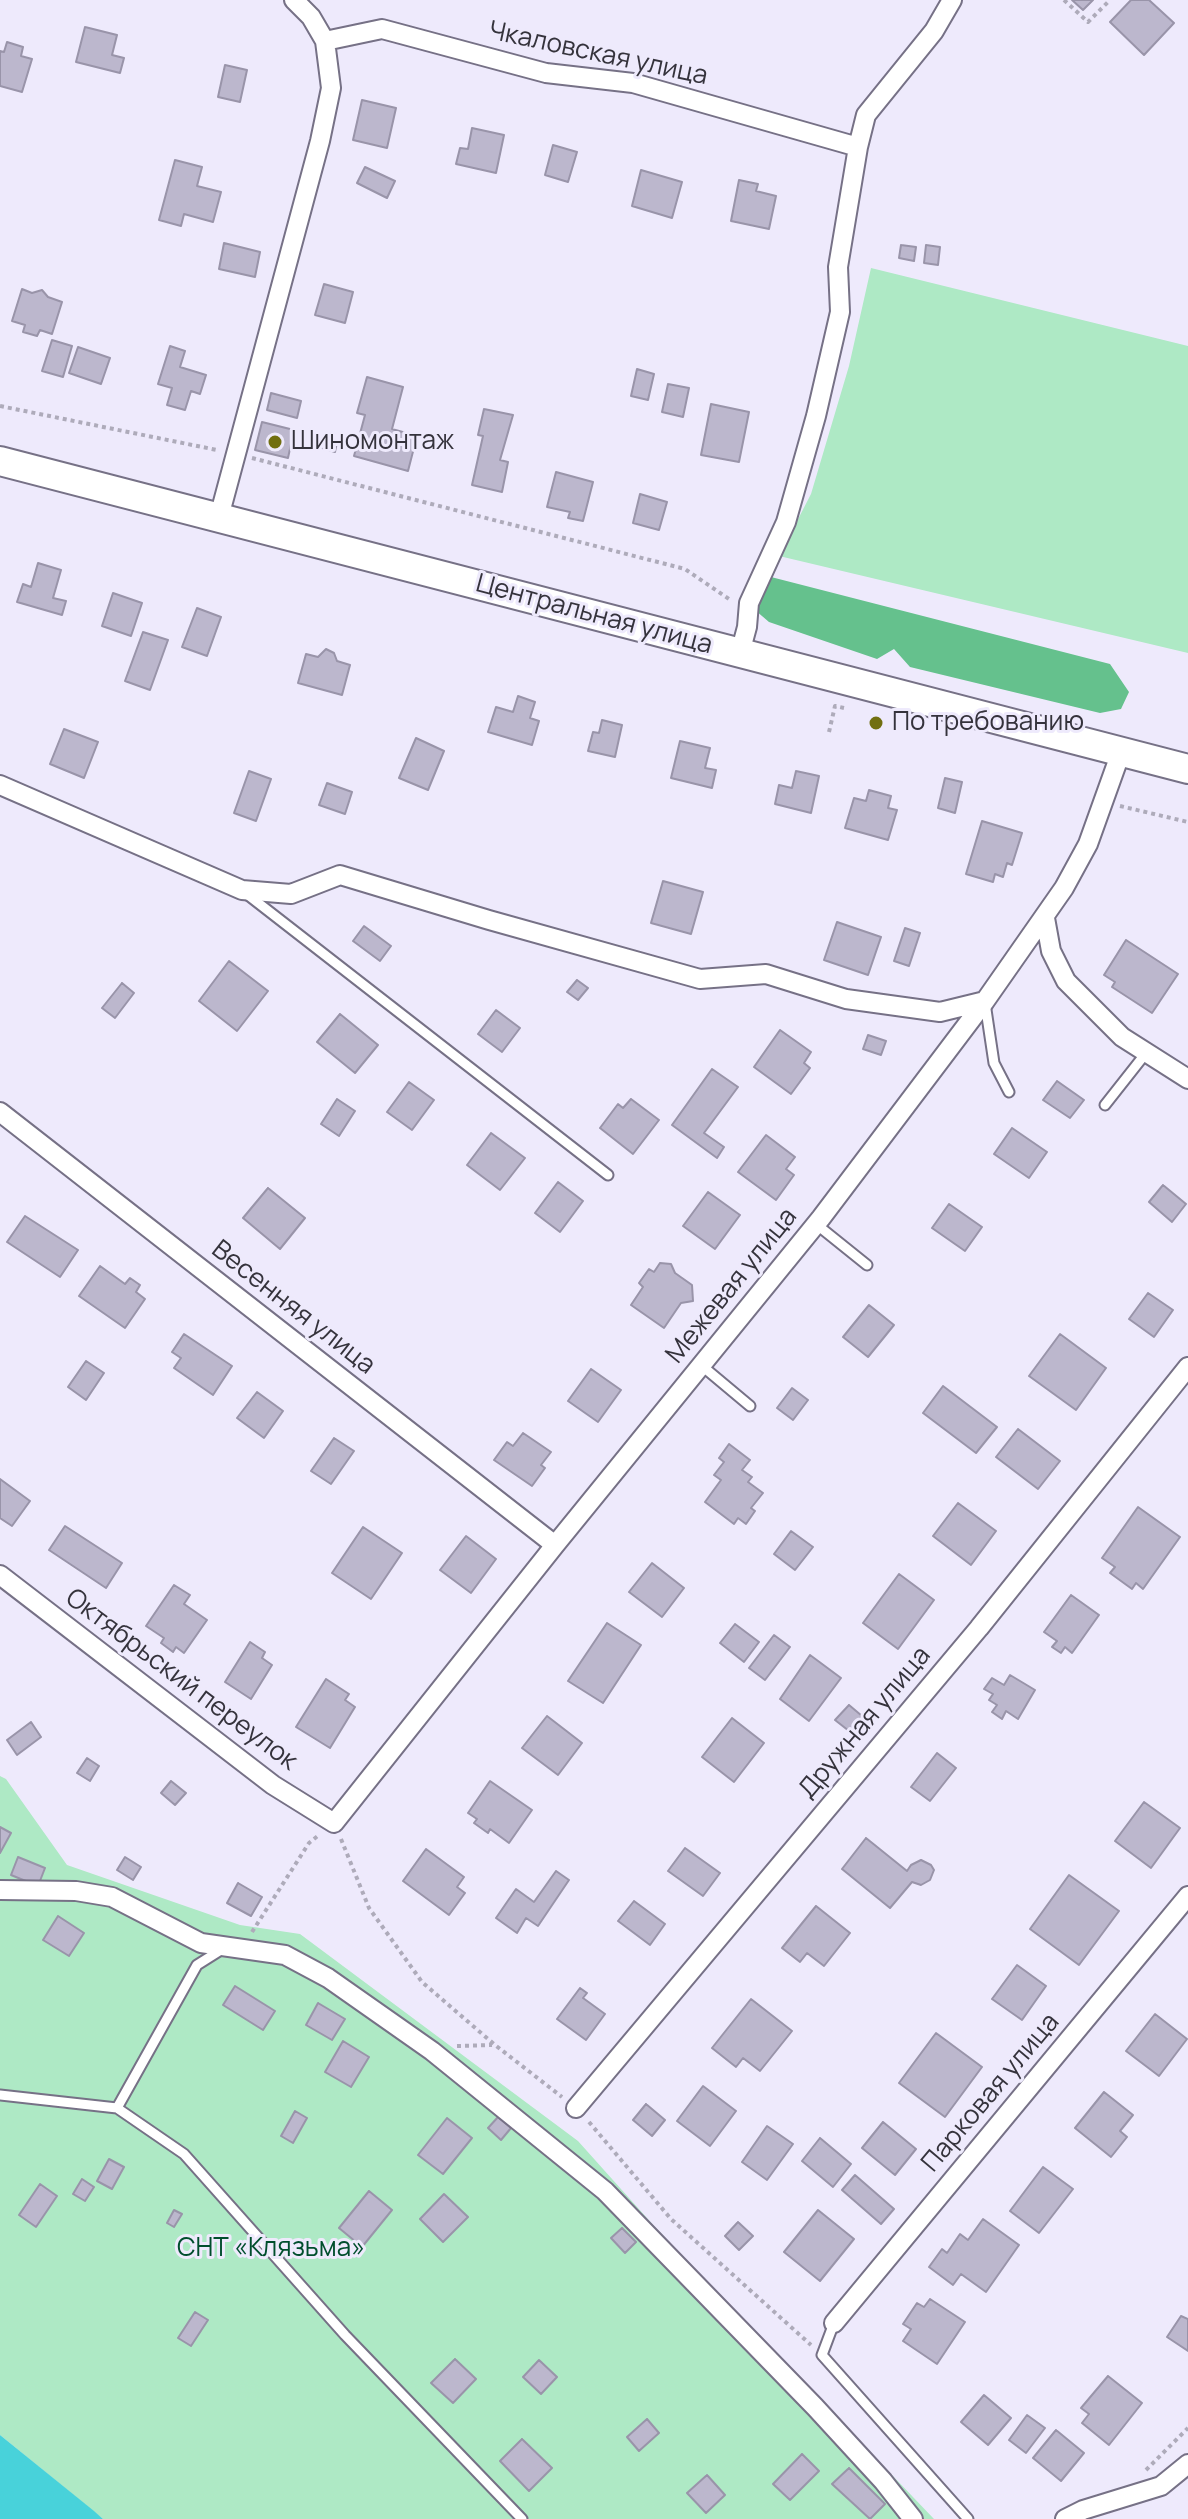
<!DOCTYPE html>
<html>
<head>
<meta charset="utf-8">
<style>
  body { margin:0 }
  canvas { display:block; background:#eeeafc }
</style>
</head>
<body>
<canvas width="1188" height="2519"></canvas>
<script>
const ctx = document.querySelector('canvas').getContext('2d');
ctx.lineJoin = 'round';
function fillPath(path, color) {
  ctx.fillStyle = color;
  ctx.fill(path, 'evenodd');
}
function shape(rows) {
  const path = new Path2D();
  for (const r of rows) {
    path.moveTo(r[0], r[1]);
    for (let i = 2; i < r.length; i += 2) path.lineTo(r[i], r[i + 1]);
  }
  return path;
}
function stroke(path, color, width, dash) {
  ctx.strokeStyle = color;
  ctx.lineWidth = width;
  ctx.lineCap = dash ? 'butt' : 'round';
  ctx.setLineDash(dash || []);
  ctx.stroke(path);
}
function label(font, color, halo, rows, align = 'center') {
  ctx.font = font + ' Manrope,sans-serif';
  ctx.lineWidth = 6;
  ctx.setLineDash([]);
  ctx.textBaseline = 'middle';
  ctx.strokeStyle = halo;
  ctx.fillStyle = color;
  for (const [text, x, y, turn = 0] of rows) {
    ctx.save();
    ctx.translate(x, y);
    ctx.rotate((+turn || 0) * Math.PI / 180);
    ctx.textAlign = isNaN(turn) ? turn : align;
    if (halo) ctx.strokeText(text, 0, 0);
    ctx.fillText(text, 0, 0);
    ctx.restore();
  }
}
const green = shape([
  [871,268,1188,346,1188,653,779,556,811,494,849,366],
  [0,1776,6,1779,67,1865,240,1925,300,1934,578,2141,655,2227,934,2519,103,2519,0,2435]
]);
const forest = shape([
  [771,577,1110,664,1129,692,1121,709,1100,713,910,667,894,649,877,659,769,622,755,610,759,592]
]);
const water = shape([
  [0,2435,94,2511,103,2519,0,2519]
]);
const building = shape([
  [1072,0,1093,0,1083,10,1072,0],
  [1131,0,1149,0,1174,23,1144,55,1110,22,1131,0],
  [85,27,117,35,112,55,124,58,120,73,76,62,85,27],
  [7,42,23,47,21,56,32,59,22,92,0,86,0,51,4,52,7,42],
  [225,65,247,70,240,102,218,97,225,65],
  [362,100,396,108,387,148,353,140,362,100],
  [472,128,504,135,496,173,456,164,460,148,468,149,472,128],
  [553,145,577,152,568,182,545,175,553,145],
  [175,160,202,167,197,186,221,192,213,222,184,214,181,226,159,220,175,160],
  [365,167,395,181,387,198,357,183,365,167],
  [641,170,682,182,672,218,632,206,641,170],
  [739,180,758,184,756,191,776,196,769,229,731,221,739,180],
  [224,243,260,252,255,277,219,269,224,243],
  [901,245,916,247,914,261,899,258,901,245],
  [926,245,940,247,938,265,924,263,926,245],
  [324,284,353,292,345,323,315,315,324,284],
  [22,289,32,293,42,290,48,297,62,302,52,334,40,330,37,336,23,332,25,325,12,321,22,289],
  [52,340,72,346,63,377,42,371,52,340],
  [170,346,185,351,180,367,206,375,200,394,191,391,185,410,167,405,172,388,158,384,170,346],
  [78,347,110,358,101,384,69,373,78,347],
  [637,369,654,374,648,400,631,396,637,369],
  [367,377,403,387,392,429,417,436,408,471,354,456,365,415,357,413,367,377],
  [668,384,689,388,683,417,662,412,668,384],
  [271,393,301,401,297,418,267,410,271,393],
  [711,404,749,412,739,462,701,455,711,404],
  [484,409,513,415,500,460,508,462,502,492,472,485,483,436,478,435,484,409],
  [262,422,294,430,288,458,255,450,262,422],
  [322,437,337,442,335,452,319,447,322,437],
  [556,472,593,482,583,521,568,518,570,512,547,507,556,472],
  [640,494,667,502,659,530,633,523,640,494],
  [38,563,61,570,53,598,66,601,62,615,17,602,23,584,31,587,38,563],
  [113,593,142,603,131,636,102,626,113,593],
  [197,608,221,617,207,656,182,647,197,608],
  [143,632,168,640,150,690,125,681,143,632],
  [326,649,334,653,337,661,350,665,342,695,298,683,306,654,318,657,326,649],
  [518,696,535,702,530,718,539,721,532,745,488,732,496,707,513,712,518,696],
  [602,720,622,725,615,757,588,751,593,732,599,733,602,720],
  [64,729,98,742,84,778,50,764,64,729],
  [416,738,444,751,428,790,399,778,416,738],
  [680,741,710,748,705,768,716,770,712,788,671,778,680,741],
  [249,771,271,779,256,821,234,813,249,771],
  [796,771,819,776,811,813,775,804,779,785,792,788,796,771],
  [945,778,962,782,955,813,938,808,945,778],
  [327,783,352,792,345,814,319,805,327,783],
  [869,790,891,796,888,808,897,810,888,840,845,828,854,798,866,801,869,790],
  [982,821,1022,833,1012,865,1007,863,1003,877,995,874,993,882,966,874,982,821],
  [663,881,703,892,691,934,651,923,663,881],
  [837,922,881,937,868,975,824,960,837,922],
  [364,926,391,946,380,961,353,941,364,926],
  [905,928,920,933,909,966,894,961,905,928],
  [1126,940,1178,974,1152,1013,1112,987,1115,982,1104,975,1126,940],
  [229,961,268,991,237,1031,199,1001,229,961],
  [577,980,588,988,578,1000,567,992,577,980],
  [122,983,134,993,115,1018,102,1008,122,983],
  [496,1010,520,1028,502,1052,478,1034,496,1010],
  [340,1014,378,1045,355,1073,317,1042,340,1014],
  [780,1030,811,1052,804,1063,810,1068,791,1094,754,1067,780,1030],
  [868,1035,886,1041,881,1055,863,1049,868,1035],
  [712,1069,738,1087,704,1133,724,1147,717,1158,672,1125,712,1069],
  [1057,1081,1084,1100,1070,1118,1043,1100,1057,1081],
  [409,1082,434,1100,412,1130,387,1112,409,1082],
  [337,1099,355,1111,339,1136,321,1124,337,1099],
  [631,1099,659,1120,633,1154,600,1128,618,1104,623,1108,631,1099],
  [1012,1128,1047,1152,1029,1178,994,1154,1012,1128],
  [491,1133,525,1158,500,1190,467,1165,491,1133],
  [766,1135,795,1157,786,1169,794,1175,776,1200,738,1172,766,1135],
  [558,1182,583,1201,560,1232,535,1213,558,1182],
  [1163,1185,1186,1204,1172,1222,1149,1202,1163,1185],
  [268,1188,305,1218,280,1249,243,1218,268,1188],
  [708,1192,740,1215,715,1249,683,1226,708,1192],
  [949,1204,982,1227,965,1251,932,1228,949,1204],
  [25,1216,78,1250,60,1277,7,1242,25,1216],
  [660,1263,671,1264,675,1273,692,1285,693,1301,681,1303,664,1328,631,1305,643,1287,639,1283,649,1269,654,1272,660,1263],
  [100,1266,125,1284,130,1278,140,1285,136,1292,145,1299,125,1328,79,1296,100,1266],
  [1148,1293,1173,1310,1154,1337,1129,1319,1148,1293],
  [869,1305,894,1325,868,1357,843,1337,869,1305],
  [184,1334,232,1366,213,1395,174,1368,181,1358,172,1352,184,1334],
  [1060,1334,1106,1368,1076,1410,1029,1376,1060,1334],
  [86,1361,104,1373,86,1400,68,1387,86,1361],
  [591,1369,621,1390,598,1422,568,1401,591,1369],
  [943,1386,997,1427,976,1453,923,1413,943,1386],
  [792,1388,808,1400,793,1420,777,1408,792,1388],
  [257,1392,283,1411,264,1438,237,1418,257,1392],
  [1018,1429,1060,1461,1038,1489,996,1457,1018,1429],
  [523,1433,551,1452,541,1465,545,1468,532,1486,494,1460,507,1442,513,1446,523,1433],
  [334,1438,354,1451,331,1484,311,1471,334,1438],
  [729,1444,750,1460,742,1470,752,1477,748,1482,763,1493,751,1508,755,1511,746,1524,738,1518,734,1524,705,1502,721,1480,714,1475,724,1462,719,1458,729,1444],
  [0,1479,30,1501,12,1526,0,1518,0,1479],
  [958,1503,996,1531,971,1565,933,1536,958,1503],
  [1138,1507,1180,1537,1143,1589,1136,1583,1132,1589,1110,1573,1115,1567,1102,1558,1138,1507],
  [65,1526,122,1563,106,1588,49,1550,65,1526],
  [363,1527,402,1553,371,1599,332,1573,363,1527],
  [791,1531,813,1547,795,1570,774,1554,791,1531],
  [466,1536,496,1559,471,1593,440,1570,466,1536],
  [652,1563,684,1588,662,1617,629,1592,652,1563],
  [899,1574,934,1600,898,1649,863,1623,899,1574],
  [174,1585,190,1595,184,1604,207,1620,184,1653,176,1647,173,1652,161,1643,164,1638,146,1626,174,1585],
  [1071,1595,1099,1615,1072,1653,1065,1647,1061,1653,1052,1647,1057,1641,1044,1632,1071,1595],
  [607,1623,641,1645,603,1703,568,1681,607,1623],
  [735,1624,759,1642,744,1662,720,1643,735,1624],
  [774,1635,790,1647,765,1680,749,1668,774,1635],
  [250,1642,265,1652,262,1658,272,1665,251,1699,225,1682,250,1642],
  [810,1655,841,1678,809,1721,780,1699,810,1655],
  [1010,1675,1035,1690,1018,1719,1006,1711,1002,1719,992,1712,997,1705,989,1700,993,1694,984,1689,992,1678,1004,1685,1010,1675],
  [326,1679,349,1694,345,1700,355,1707,330,1748,296,1727,326,1679],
  [849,1705,862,1716,849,1731,835,1720,849,1705],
  [547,1716,582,1743,558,1775,522,1748,547,1716],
  [732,1718,764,1743,734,1782,702,1757,732,1718],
  [31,1722,41,1737,17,1755,7,1740,31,1722],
  [937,1753,956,1768,930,1801,911,1787,937,1753],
  [87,1758,99,1766,90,1781,77,1773,87,1758],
  [171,1781,186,1793,175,1805,161,1793,171,1781],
  [490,1781,532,1810,509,1843,490,1829,488,1833,474,1823,477,1819,468,1813,490,1781],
  [1144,1802,1180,1828,1151,1868,1115,1841,1144,1802],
  [0,1827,11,1833,0,1853,0,1827],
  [866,1838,907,1871,911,1865,921,1860,931,1865,934,1870,930,1880,921,1885,912,1882,890,1908,842,1869,866,1838],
  [685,1848,720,1873,703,1896,668,1871,685,1848],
  [426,1849,464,1877,457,1887,465,1893,449,1915,403,1881,426,1849],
  [18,1857,45,1868,38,1886,11,1875,18,1857],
  [125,1857,141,1867,133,1880,117,1870,125,1857],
  [556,1871,569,1880,538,1926,526,1918,517,1933,496,1918,516,1889,534,1902,556,1871],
  [1069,1875,1119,1911,1079,1965,1030,1929,1069,1875],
  [238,1883,262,1897,251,1916,227,1903,238,1883],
  [634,1901,665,1924,650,1945,618,1921,634,1901],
  [816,1906,850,1933,824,1966,807,1953,800,1962,782,1948,816,1906],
  [58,1916,84,1933,69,1956,43,1940,58,1916],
  [1017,1965,1046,1986,1022,2020,992,1999,1017,1965],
  [235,1986,275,2011,263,2030,223,2005,235,1986],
  [580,1988,587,1993,583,1998,605,2014,586,2040,557,2019,580,1988],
  [751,1999,792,2031,760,2071,743,2058,736,2067,712,2048,751,1999],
  [318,2003,345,2019,332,2040,306,2025,318,2003],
  [1155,2014,1187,2039,1159,2076,1126,2051,1155,2014],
  [936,2033,982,2067,945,2117,899,2083,936,2033],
  [343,2041,369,2057,351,2087,325,2072,343,2041],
  [703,2086,736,2111,710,2146,677,2121,703,2086],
  [1104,2092,1133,2115,1120,2131,1127,2137,1111,2157,1075,2128,1104,2092],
  [646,2104,665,2120,652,2136,633,2120,646,2104],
  [295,2111,307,2118,293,2143,281,2136,295,2111],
  [498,2117,511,2128,501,2140,488,2128,498,2117],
  [447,2118,472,2138,443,2174,418,2155,447,2118],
  [883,2122,916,2149,895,2175,862,2148,883,2122],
  [767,2126,793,2144,767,2180,742,2162,767,2126],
  [820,2138,851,2164,833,2187,802,2161,820,2138],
  [109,2159,124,2167,112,2189,97,2181,109,2159],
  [1043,2167,1073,2189,1039,2233,1010,2211,1043,2167],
  [855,2175,894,2209,881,2224,842,2190,855,2175],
  [82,2179,94,2187,85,2201,73,2194,82,2179],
  [40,2184,57,2196,36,2227,19,2215,40,2184],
  [369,2191,392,2210,362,2247,339,2228,369,2191],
  [444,2194,468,2217,443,2242,420,2219,444,2194],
  [174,2210,182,2214,174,2227,167,2223,174,2210],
  [818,2210,854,2239,820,2281,784,2252,818,2210],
  [983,2219,1019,2245,986,2292,961,2274,953,2285,929,2267,942,2249,947,2253,960,2234,968,2240,983,2219],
  [738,2222,753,2236,739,2250,725,2236,738,2222],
  [622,2228,636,2242,625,2253,611,2238,622,2228],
  [930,2299,965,2322,937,2364,903,2341,911,2329,903,2324,917,2303,924,2307,930,2299],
  [195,2312,208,2320,191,2346,178,2338,195,2312],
  [1181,2316,1188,2319,1188,2351,1167,2337,1181,2316],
  [455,2359,476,2379,453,2403,431,2383,455,2359],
  [539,2360,557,2377,541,2394,523,2377,539,2360],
  [1108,2376,1142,2403,1109,2445,1082,2423,1089,2414,1081,2408,1108,2376],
  [984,2395,1011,2418,988,2445,961,2422,984,2395],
  [1027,2415,1045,2428,1026,2453,1009,2440,1027,2415],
  [647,2419,659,2433,639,2451,627,2437,647,2419],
  [1056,2430,1084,2453,1061,2481,1033,2458,1056,2430],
  [522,2439,552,2468,529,2491,500,2461,522,2439],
  [802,2454,819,2471,790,2500,773,2484,802,2454],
  [849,2468,885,2504,870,2519,832,2484,849,2468],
  [707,2475,725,2495,706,2513,687,2493,707,2475]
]);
const path = shape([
  [1064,0,1088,22,1110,0],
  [0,406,217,450],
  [252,458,685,569,732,601],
  [829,732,835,706,844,708],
  [1120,806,1188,822],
  [341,1839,369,1908,422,1982,495,2045,562,2097],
  [252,1932,309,1843,319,1835],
  [457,2046,492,2045],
  [589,2122,671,2219,811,2345],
  [1146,2470,1188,2428]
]);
const service = shape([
  [248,895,608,1175],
  [985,1003,994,1063,1009,1092],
  [1105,1105,1146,1053],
  [816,1224,867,1265],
  [701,1365,750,1406],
  [0,2095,117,2108,184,2154,345,2335,522,2519],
  [117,2108,197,1965,224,1948],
  [834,2323,822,2355,968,2519]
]);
const minor = shape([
  [325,41,382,29,546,73,633,83,858,147],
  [219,517,320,141,331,88,325,41,311,17,294,0],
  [740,653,747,627,749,603,786,522,816,416,840,312,838,267,858,147,866,115,934,31,952,0],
  [0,785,242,890,291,894,340,875,489,920,700,979,766,974,846,999,940,1012,985,1001],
  [1045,918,1051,951,1066,981,1122,1037,1188,1079],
  [0,1112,555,1545],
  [0,1575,273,1785,334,1823,555,1545,821,1218,985,1001,1064,888,1088,844,1121,752],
  [0,1890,76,1891,112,1897,201,1943,285,1955,328,1978,432,2051,605,2191,815,2407,883,2481,913,2519],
  [576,2108,979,1628,1188,1367],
  [834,2323,1188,1896],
  [1065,2519,1083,2510,1161,2486,1188,2464]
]);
const primary = shape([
  [0,461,1188,769]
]);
const markers = [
  [275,442,8,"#716f10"],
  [876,723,8,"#716f10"]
];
const streetNames = [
  ["Чкаловская улица",598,54,12],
  ["Центральная улица",594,615,15],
  ["Межевая улица",732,1286,-51],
  ["Весенняя улица",293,1308,38],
  ["Октябрьский переулок",181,1680,37],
  ["Дружная улица",865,1723,-50],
  ["Парковая улица",991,2093,-50]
];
const poiNames = [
  ["Шиномонтаж",291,442],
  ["По требованию",892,723]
];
const parkNames = [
  ["СНТ «Клязьма»",271,2249]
];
fillPath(green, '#aee9c5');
fillPath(forest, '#65c18d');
fillPath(water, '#48d2da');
fillPath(building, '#bcb7cd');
stroke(building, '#9994a9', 2);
stroke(service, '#767186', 13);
stroke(minor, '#767186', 22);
stroke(primary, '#767186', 32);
stroke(path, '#aeabba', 4, [4, 4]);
stroke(service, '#fff', 9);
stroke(minor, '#fff', 18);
stroke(primary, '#fff', 28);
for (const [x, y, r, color] of markers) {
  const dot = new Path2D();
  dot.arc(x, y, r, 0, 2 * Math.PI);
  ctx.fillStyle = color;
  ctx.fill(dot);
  stroke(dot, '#eeeafc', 3);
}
label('26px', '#35333c', '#eeeafc', streetNames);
label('26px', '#35333c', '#eeeafc', poiNames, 'left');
label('26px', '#004e2d', '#eeeafc', parkNames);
</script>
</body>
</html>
